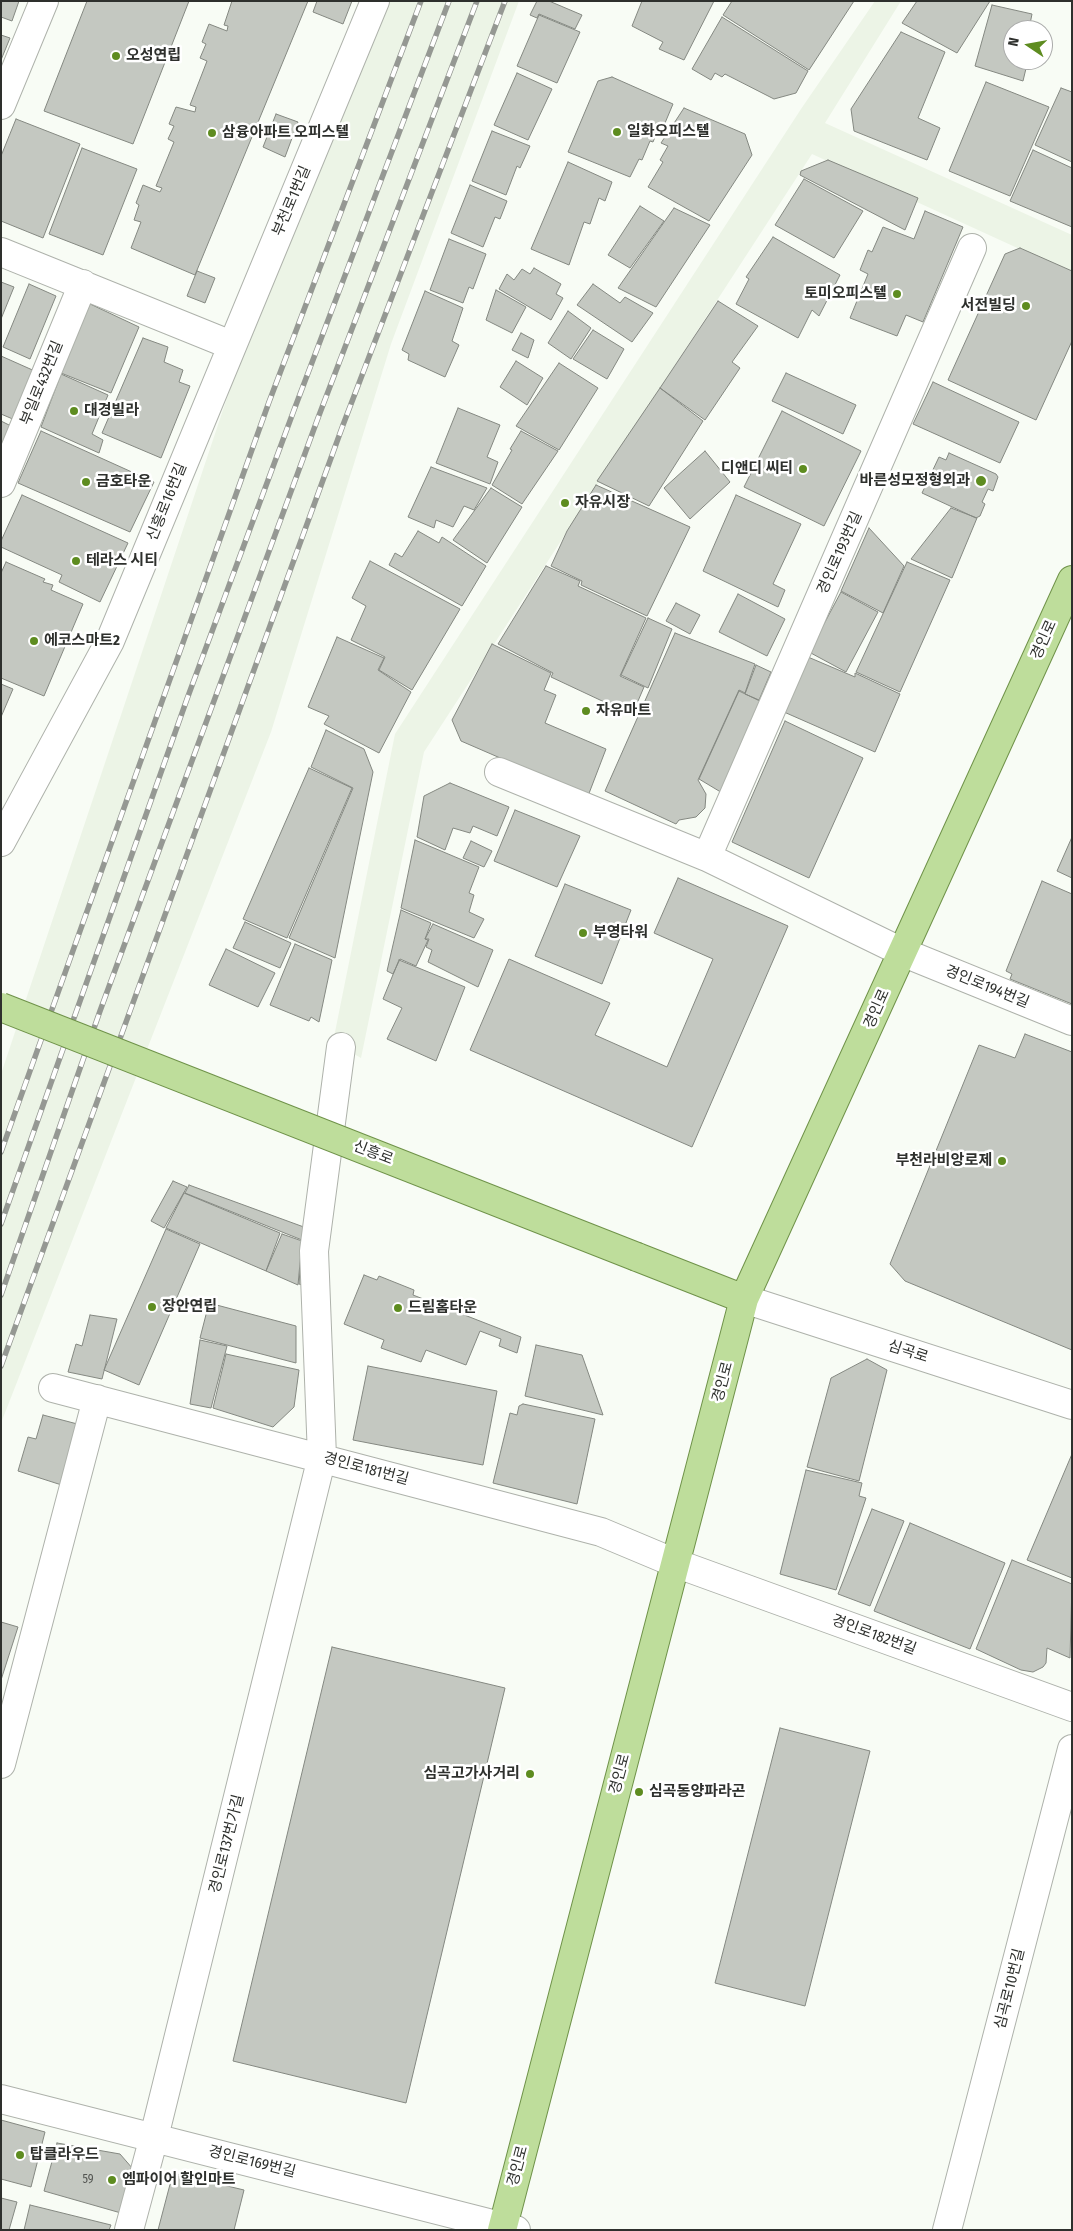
<!DOCTYPE html>
<html>
<head>
<meta charset="utf-8">
<style>
  body { margin:0 }
  #map { position:relative; width:1073px; height:2231px; overflow:hidden; background:#f8fcf5; font-family:"Fira Sans Condensed",sans-serif }
  canvas { display:block }
  .frame { position:absolute; inset:0; border:2px solid #2e302d; pointer-events:none }
  .north { position:absolute; left:1003px; top:20px; width:50px; height:50px; box-sizing:border-box; background:#fff; border:1px solid #abacab; border-radius:50%; rotate:282deg; font-size:14px; font-weight:700; line-height:20px; text-align:center; color:#2e302d }
  .north::after { content:''; display:block; margin:auto; width:18px; height:22px; background:#5e8c20; clip-path:polygon(50% 0,100% 100%,50% 72%,0 100%) }
</style>
</head>
<body>
<div id="map">
<canvas width="1073" height="2231"></canvas>
<div class="frame"></div>
<div class="north">N</div>
</div>
<script>
const ctx = document.querySelector('canvas').getContext('2d');
ctx.lineJoin = 'round';
function fillPath(path, color) {
  ctx.fillStyle = color;
  ctx.fill(path, 'evenodd');
}
function shape(rows) {
  const path = new Path2D();
  for (const r of rows) {
    path.moveTo(r[0], r[1]);
    for (let i = 2; i < r.length; i += 2) path.lineTo(r[i], r[i + 1]);
  }
  return path;
}
function stroke(path, color, width, dash) {
  ctx.strokeStyle = color;
  ctx.lineWidth = width;
  ctx.lineCap = dash ? 'butt' : 'round';
  ctx.setLineDash(dash || []);
  ctx.stroke(path);
}
function label(font, color, halo, rows, align = 'center') {
  ctx.font = font + ' "Fira Sans Condensed","Noto Sans KR",sans-serif';
  ctx.lineWidth = 5;
  ctx.setLineDash([]);
  ctx.textBaseline = 'middle';
  ctx.strokeStyle = halo;
  ctx.fillStyle = color;
  for (const [text, x, y, turn = 0] of rows) {
    ctx.save();
    ctx.translate(x, y);
    ctx.rotate((+turn || 0) * Math.PI / 180);
    ctx.textAlign = isNaN(turn) ? turn : align;
    if (halo) ctx.strokeText(text, 0, 0);
    ctx.fillText(text, 0, 0);
    ctx.restore();
  }
}
const built = shape([
  [378,1,519,1,391,344,271,732,1,1423,1,1074,242,353],
  [875,1,901,1,825,123,1072,235,1072,273,812,154,424,752,361,1058,333,1042,395,734,801,109]
]);
const building = shape([
  [1,1,19,1,12,21,1,17,1,1],
  [87,1,189,1,133,144,44,111,87,1],
  [232,1,308,1,195,275,131,248,141,222,134,220,139,205,136,203,143,185,160,192,162,188,156,186,174,142,168,139,174,126,169,124,176,107,195,112,196,107,190,105,207,61,200,58,206,44,202,42,209,24,227,31,228,26,224,25,232,1],
  [317,1,352,1,343,24,313,12,317,1],
  [537,1,549,1,582,15,575,29,539,14,537,18,530,15,537,1],
  [642,1,714,1,684,60,659,49,663,42,632,26,642,1],
  [732,1,854,1,809,70,723,15,732,1],
  [917,1,990,1,957,53,902,23,917,1],
  [992,5,1032,14,1029,29,1031,30,1013,30,1013,60,1028,60,1023,81,975,66,992,5],
  [539,15,580,32,557,83,517,66,539,15],
  [722,17,808,71,796,93,774,99,725,74,722,77,715,73,711,80,692,69,722,17],
  [901,32,945,52,918,118,940,128,927,160,854,131,851,109,901,32],
  [1,35,10,38,1,60,1,35],
  [517,73,552,89,528,140,494,125,517,73],
  [612,77,673,104,665,123,661,122,653,142,650,141,642,160,639,159,630,177,568,152,598,81,612,77],
  [986,82,1049,107,1010,196,949,171,986,82],
  [1061,88,1072,92,1072,162,1035,145,1061,88],
  [684,108,745,134,752,155,709,221,648,187,663,162,660,160,668,146,661,143,684,108],
  [276,114,298,122,285,157,263,147,276,114],
  [16,119,80,144,43,238,1,221,1,156,16,119],
  [492,131,530,146,520,168,517,166,506,195,472,181,492,131],
  [82,148,137,169,103,255,49,234,82,148],
  [1033,150,1072,168,1072,227,1010,201,1033,150],
  [828,160,918,198,905,230,800,175,801,171,828,160],
  [568,162,612,182,605,201,599,198,590,224,584,222,569,265,531,249,568,162],
  [804,179,863,211,834,258,775,225,804,179],
  [470,185,507,201,500,219,495,217,483,247,451,233,470,185],
  [640,206,664,221,630,268,608,255,640,206],
  [674,208,710,225,656,307,618,288,674,208],
  [925,211,963,227,923,322,906,315,897,336,850,318,868,274,860,270,868,250,872,252,883,227,914,239,925,211],
  [773,237,840,275,819,316,812,310,798,338,736,304,749,279,746,277,773,237],
  [449,239,486,254,473,289,469,287,463,303,430,290,449,239],
  [1020,248,1072,271,1072,341,1036,420,948,380,1005,254,1020,248],
  [534,268,561,284,556,294,563,298,551,320,499,289,507,274,514,280,522,269,530,274,534,268],
  [197,271,215,278,205,303,187,296,197,271],
  [1,282,14,287,1,319,1,282],
  [29,284,56,296,30,359,3,347,29,284],
  [593,284,620,303,625,297,653,313,632,342,577,305,593,284],
  [496,290,526,307,512,333,486,320,496,290],
  [425,291,463,308,452,341,459,345,445,377,408,360,409,354,402,350,425,291],
  [718,301,758,326,732,362,740,368,705,420,660,388,718,301],
  [88,303,139,327,111,393,61,373,88,303],
  [568,311,591,328,571,359,548,343,568,311],
  [593,330,624,349,607,379,573,359,593,330],
  [521,333,534,340,528,358,512,350,521,333],
  [143,338,168,347,164,362,183,370,179,382,190,386,161,458,102,433,143,338],
  [1,356,37,372,15,420,1,414,1,356],
  [516,361,543,378,527,405,500,387,516,361],
  [559,363,598,388,559,450,516,426,559,363],
  [786,373,856,405,843,434,772,401,786,373],
  [61,374,108,395,92,434,103,440,99,453,41,427,61,374],
  [933,382,1019,422,1000,463,913,424,933,382],
  [660,388,703,421,649,506,597,481,660,388],
  [458,408,500,425,487,457,498,462,490,484,436,463,458,408],
  [782,411,861,451,824,526,744,487,782,411],
  [1,421,11,426,1,448,1,421],
  [41,431,154,482,130,532,18,483,41,431],
  [521,431,558,451,522,504,492,485,512,450,510,449,521,431],
  [705,451,730,482,690,519,664,488,705,451],
  [949,453,996,474,998,477,993,491,988,489,982,502,985,504,980,516,976,518,922,493,939,457,946,460,949,453],
  [431,467,487,488,474,510,464,506,453,527,436,520,434,528,408,517,431,467],
  [596,485,690,527,647,616,581,585,582,581,551,566,567,531,596,485],
  [491,488,522,507,487,563,453,540,491,488],
  [22,495,128,543,100,602,59,582,62,575,1,547,1,541,22,495],
  [736,495,801,524,773,584,785,590,778,607,703,571,736,495],
  [951,508,977,518,952,578,911,559,951,508],
  [869,528,904,566,883,613,841,591,869,528],
  [418,531,439,543,442,537,486,566,462,606,389,565,395,553,402,557,418,531],
  [370,561,460,609,412,690,379,670,385,657,351,640,366,606,352,598,370,561],
  [6,562,45,579,43,582,53,585,51,590,83,604,44,696,1,678,1,573,6,562],
  [907,562,950,580,900,692,856,672,907,562],
  [546,566,580,581,578,586,646,618,620,676,644,687,632,715,551,677,553,673,498,644,546,566],
  [841,592,878,612,846,672,809,652,841,592],
  [738,594,785,619,767,656,719,632,738,594],
  [676,603,700,615,690,634,666,621,676,603],
  [648,618,672,629,648,688,621,675,648,618],
  [675,633,755,664,745,693,739,690,698,780,706,794,705,808,696,817,679,820,676,824,605,791,675,633],
  [337,637,384,658,378,670,411,692,379,753,324,724,329,716,308,707,337,637],
  [492,644,551,673,544,690,556,695,545,723,606,749,588,796,461,741,452,720,492,644],
  [808,657,855,677,855,673,900,694,875,752,784,712,808,657],
  [756,665,771,672,759,700,745,694,756,665],
  [1,684,13,689,1,717,1,684],
  [739,691,764,703,724,794,699,779,739,691],
  [785,721,863,758,809,878,732,842,785,721],
  [326,730,364,749,373,772,335,958,289,938,353,788,311,767,326,730],
  [309,768,352,788,287,938,243,919,309,768],
  [450,783,509,807,497,836,473,826,470,833,453,828,445,850,417,837,424,796,450,783],
  [515,810,580,836,557,887,494,861,515,810],
  [1072,837,1072,878,1057,871,1072,837],
  [415,840,479,867,469,893,474,895,469,912,484,919,474,938,401,908,415,840],
  [471,841,492,851,484,867,463,858,471,841],
  [678,878,788,926,692,1147,470,1050,509,959,610,1003,595,1035,667,1067,713,959,654,933,678,878],
  [1042,881,1072,894,1072,1004,1010,979,1012,974,1006,971,1042,881],
  [565,884,631,910,602,984,535,956,565,884],
  [401,910,431,923,425,939,428,940,416,966,400,959,393,974,387,971,401,910],
  [245,922,291,943,280,968,233,948,245,922],
  [433,924,493,950,478,987,428,962,432,950,426,947,429,939,425,939,433,924],
  [295,944,332,960,319,1022,311,1017,309,1021,270,1005,295,944],
  [226,949,275,973,258,1007,209,985,226,949],
  [399,960,465,987,436,1061,387,1039,402,1008,383,999,399,960],
  [1025,1034,1072,1052,1072,1350,905,1281,890,1264,979,1045,1015,1058,1025,1034],
  [173,1181,187,1187,164,1228,151,1221,173,1181],
  [189,1185,312,1230,310,1287,299,1284,302,1240,185,1193,189,1185],
  [184,1193,280,1233,266,1271,166,1228,184,1193],
  [166,1229,200,1244,139,1385,104,1370,166,1229],
  [282,1234,302,1241,298,1285,266,1271,282,1234],
  [364,1275,377,1280,379,1276,414,1290,413,1295,521,1337,517,1353,499,1346,501,1339,480,1331,466,1365,426,1350,421,1362,381,1348,384,1340,344,1324,364,1275],
  [209,1303,296,1326,296,1363,200,1338,209,1303],
  [90,1315,117,1319,102,1379,68,1372,76,1344,82,1346,90,1315],
  [200,1340,227,1346,211,1408,190,1404,200,1340],
  [536,1345,582,1355,603,1415,525,1396,536,1345],
  [226,1354,299,1370,294,1407,273,1427,213,1408,226,1354],
  [867,1359,887,1370,859,1481,807,1467,831,1378,867,1359],
  [368,1366,497,1391,483,1465,353,1440,368,1366],
  [523,1404,595,1419,577,1504,493,1483,510,1413,517,1415,519,1406,523,1404],
  [43,1415,85,1426,71,1488,18,1471,28,1437,36,1439,43,1415],
  [1072,1454,1072,1578,1027,1560,1072,1454],
  [806,1470,862,1483,859,1496,866,1498,836,1590,780,1574,806,1470],
  [872,1509,904,1521,870,1606,838,1594,872,1509],
  [910,1523,1005,1563,970,1649,874,1611,910,1523],
  [1012,1560,1072,1584,1070,1658,1047,1648,1046,1663,1043,1667,1033,1672,1021,1670,976,1649,1012,1560],
  [1,1622,18,1627,1,1680,1,1622],
  [332,1647,505,1688,406,2103,233,2061,332,1647],
  [780,1728,870,1751,805,2006,715,1983,780,1728],
  [1,2120,45,2132,31,2187,1,2179,1,2120],
  [57,2143,120,2154,133,2169,121,2213,44,2191,57,2143],
  [173,2173,244,2190,234,2230,158,2230,173,2173],
  [1,2198,17,2202,9,2230,1,2230,1,2198],
  [30,2205,111,2225,109,2230,24,2230,30,2205]
]);
const minor = shape([
  [1,105,44,1],
  [1,252,231,345],
  [1,483,83,284],
  [499,772,707,857,902,952,1072,1021],
  [1,842,110,641,375,1],
  [707,857,972,248],
  [744,1299,1072,1405],
  [53,1388,601,1532,675,1563,1072,1707],
  [1,1764,97,1399],
  [1,2099,516,2230],
  [129,2230,154,2137,322,1457,314,1251,341,1047],
  [947,2230,1072,1749]
]);
const major = shape([
  [637,1257,744,1299],
  [502,2230,744,1299,1072,580]
]);
const rail = shape([
  [1,1152,269,402,421,1],
  [1,1224,187,699,294,410,449,1],
  [1,1295,100,1011,318,418,477,1],
  [1,1366,343,425,505,1]
]);
const majorBridge = shape([
  [1,1007,637,1257]
]);
const markers = [
  [116,56,5,"#5e8c20"],
  [617,132,5,"#5e8c20"],
  [212,133,5,"#5e8c20"],
  [897,294,5,"#5e8c20"],
  [1026,306,5,"#5e8c20"],
  [74,411,5,"#5e8c20"],
  [803,469,5,"#5e8c20"],
  [981,481,6,"#5e8c20"],
  [86,482,5,"#5e8c20"],
  [565,503,5,"#5e8c20"],
  [76,561,5,"#5e8c20"],
  [34,641,5,"#5e8c20"],
  [586,711,5,"#5e8c20"],
  [583,933,5,"#5e8c20"],
  [1002,1161,5,"#5e8c20"],
  [152,1307,5,"#5e8c20"],
  [398,1308,5,"#5e8c20"],
  [530,1774,5,"#5e8c20"],
  [639,1792,5,"#5e8c20"],
  [20,2155,5,"#5e8c20"],
  [112,2180,5,"#5e8c20"]
];
const numberNames = [
  ["59",88,2180]
];
const poiNames = [
  ["오성연립",126,56],
  ["일화오피스텔",627,132],
  ["삼융아파트 오피스텔",222,133],
  ["토미오피스텔",887,294,"right"],
  ["서전빌딩",1016,306,"right"],
  ["대경빌라",84,411],
  ["디앤디 씨티",793,469,"right"],
  ["바른성모정형외과",970,481,"right"],
  ["금호타운",96,482],
  ["자유시장",575,503],
  ["테라스 시티",86,561],
  ["에코스마트2",44,641],
  ["자유마트",596,711],
  ["부영타워",593,933],
  ["부천라비앙로제",992,1161,"right"],
  ["장안연립",162,1307],
  ["드림홈타운",408,1308],
  ["심곡고가사거리",520,1774,"right"],
  ["심곡동양파라곤",649,1792],
  ["탑클라우드",30,2155],
  ["엠파이어 할인마트",122,2180]
];
const streetNames = [
  ["부천로1번길",292,201,-67],
  ["부일로432번길",42,383,-68],
  ["신흥로16번길",167,502,-68],
  ["경인로193번길",840,553,-66],
  ["경인로",1044,640,-66],
  ["경인로194번길",987,987,22],
  ["경인로",877,1009,-66],
  ["신흥로",373,1153,21],
  ["심곡로",908,1352,18],
  ["경인로",723,1382,-75],
  ["경인로181번길",366,1469,15],
  ["경인로182번길",874,1635,20],
  ["경인로",620,1774,-75],
  ["경인로137번가길",227,1844,-76],
  ["심곡로10번길",1010,1989,-76],
  ["경인로169번길",252,2162,14],
  ["경인로",518,2166,-75]
];
fillPath(built, '#ecf4e6');
fillPath(building, '#c4c8c1');
stroke(building, '#848881', 1);
stroke(minor, '#aeb2ab', 30);
stroke(major, '#6f9249', 30);
stroke(minor, '#fff', 28);
stroke(major, '#bedd9b', 28);
stroke(rail, '#959893', 5.5);
stroke(rail, '#fff', 4, [11]);
stroke(majorBridge, '#6f9249', 30, []);
stroke(majorBridge, '#bedd9b', 28);
for (const [x, y, r, color] of markers) {
  const dot = new Path2D();
  dot.arc(x, y, r, 0, 2 * Math.PI);
  ctx.fillStyle = color;
  ctx.fill(dot);
  stroke(dot, '#fff', 2);
}
label('12px', '#545652', null, numberNames);
label('bold 15px', '#2e302d', '#fff', poiNames, 'left');
label('15px', '#2e302d', '#fff', streetNames);
</script>
</body>
</html>
